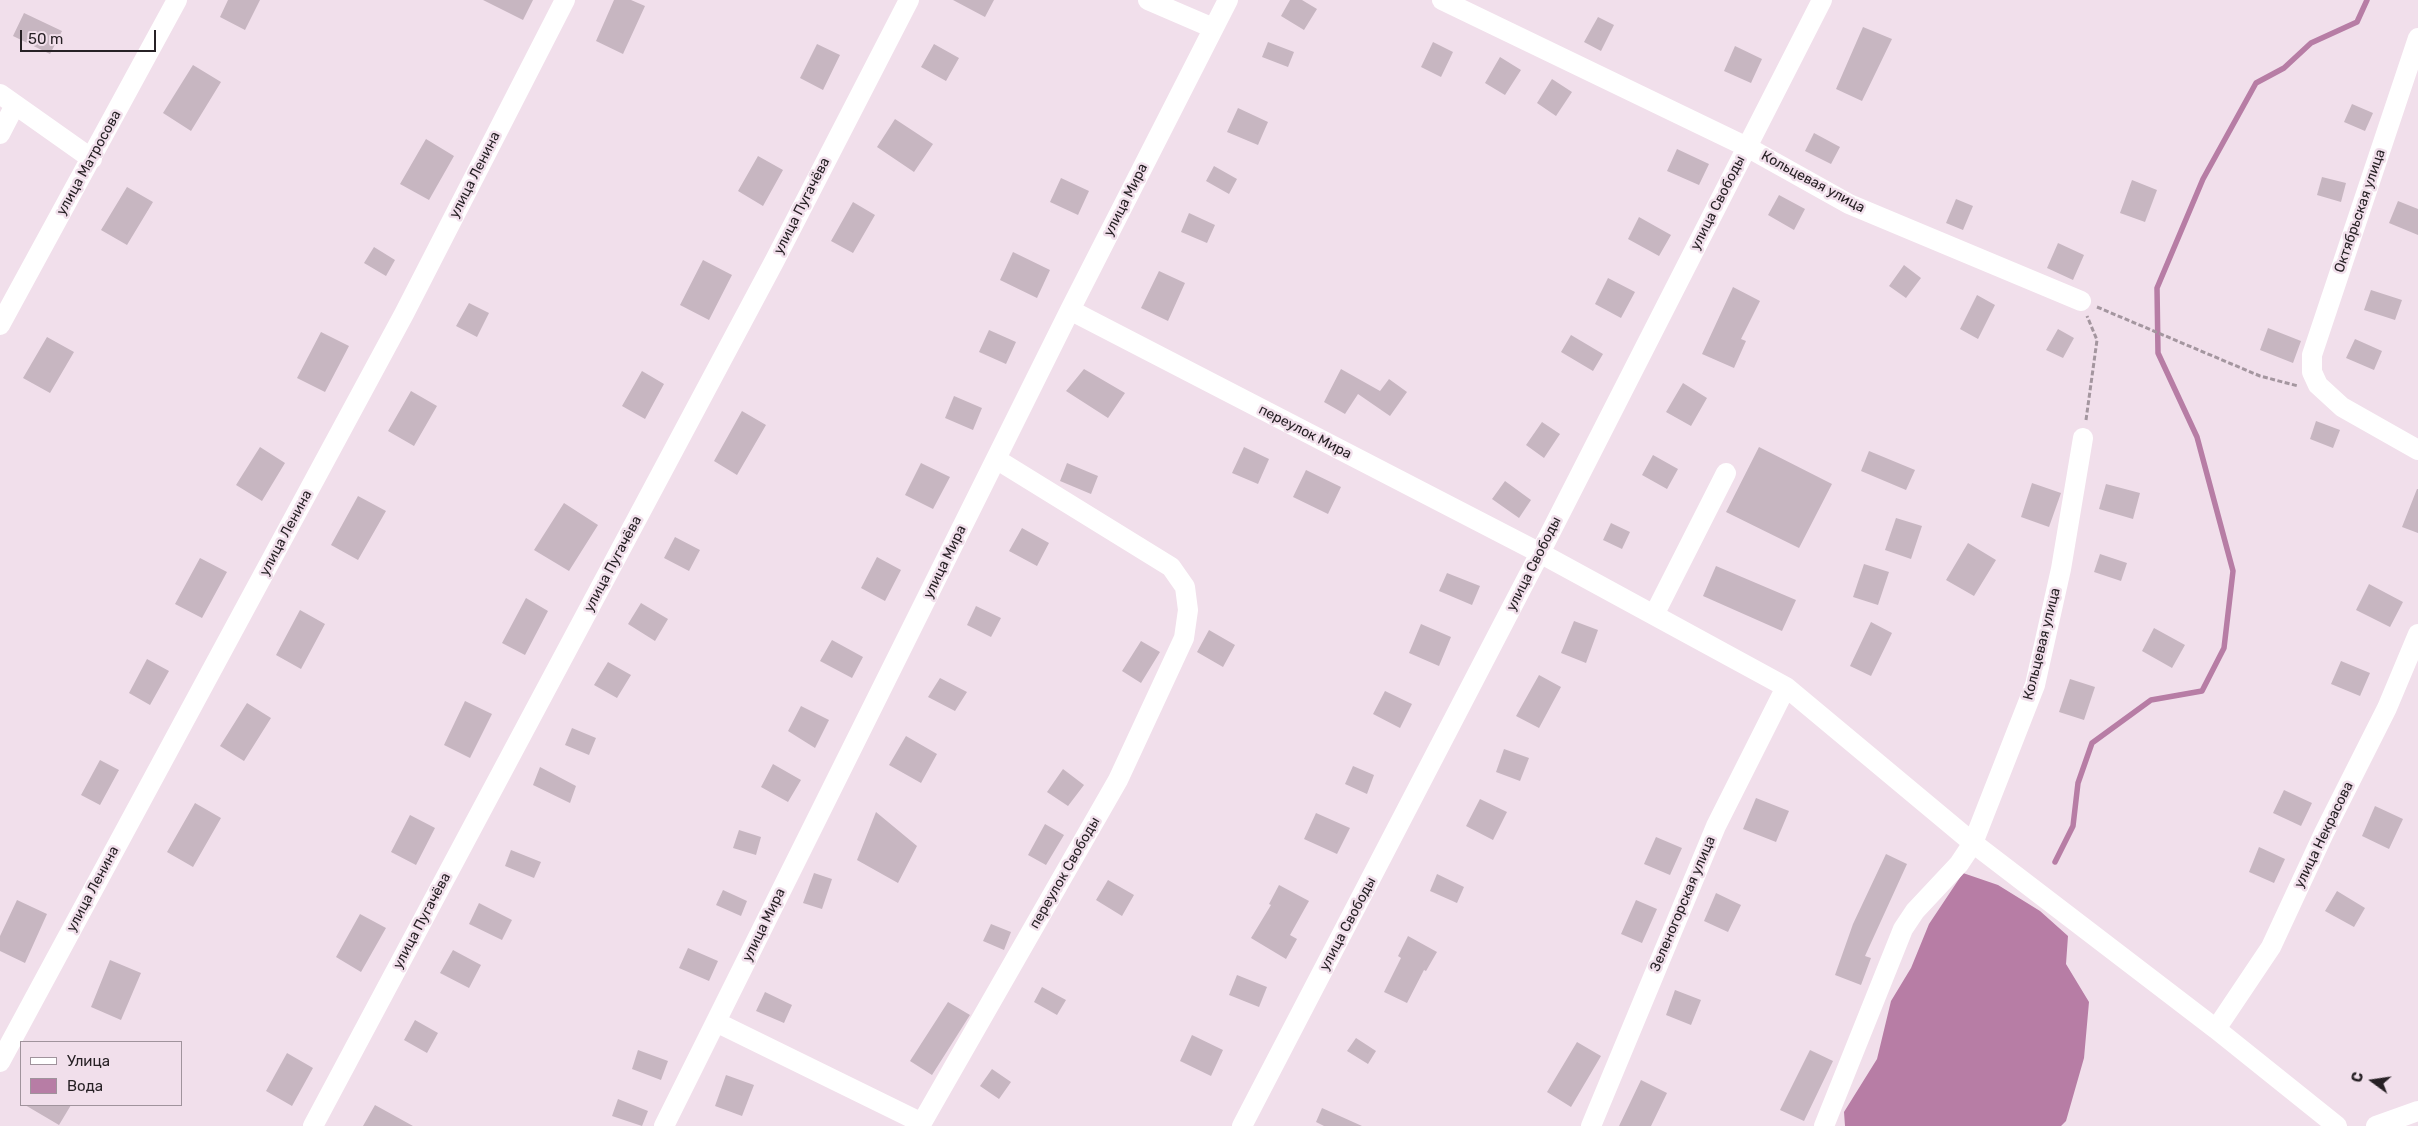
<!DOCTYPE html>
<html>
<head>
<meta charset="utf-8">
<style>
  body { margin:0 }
  #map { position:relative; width:2418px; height:1126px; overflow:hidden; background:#f1dfeb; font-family:Rubik,sans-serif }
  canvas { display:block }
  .legend { position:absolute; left:20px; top:1041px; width:162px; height:65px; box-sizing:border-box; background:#f1dfeb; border:1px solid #a0939c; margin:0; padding:6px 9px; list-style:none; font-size:15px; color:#272125 }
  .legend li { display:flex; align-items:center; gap:10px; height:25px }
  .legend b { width:25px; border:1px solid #a0939c }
  .north { position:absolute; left:2348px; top:1056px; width:50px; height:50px; -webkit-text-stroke:4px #f1dfeb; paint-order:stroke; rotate:284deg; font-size:14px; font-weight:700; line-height:20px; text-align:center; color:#272125 }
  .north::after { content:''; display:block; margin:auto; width:18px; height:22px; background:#272125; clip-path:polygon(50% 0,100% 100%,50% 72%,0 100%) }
  .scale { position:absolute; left:20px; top:30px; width:136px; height:22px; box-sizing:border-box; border:2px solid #272125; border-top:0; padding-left:6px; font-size:15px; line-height:18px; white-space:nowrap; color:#272125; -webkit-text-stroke:4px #f1dfeb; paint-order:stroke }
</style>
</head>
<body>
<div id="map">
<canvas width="2418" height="1126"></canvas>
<ul class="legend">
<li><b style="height:6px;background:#fff"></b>Улица</li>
<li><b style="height:14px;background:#b77da5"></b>Вода</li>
</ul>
<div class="north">С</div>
<div class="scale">50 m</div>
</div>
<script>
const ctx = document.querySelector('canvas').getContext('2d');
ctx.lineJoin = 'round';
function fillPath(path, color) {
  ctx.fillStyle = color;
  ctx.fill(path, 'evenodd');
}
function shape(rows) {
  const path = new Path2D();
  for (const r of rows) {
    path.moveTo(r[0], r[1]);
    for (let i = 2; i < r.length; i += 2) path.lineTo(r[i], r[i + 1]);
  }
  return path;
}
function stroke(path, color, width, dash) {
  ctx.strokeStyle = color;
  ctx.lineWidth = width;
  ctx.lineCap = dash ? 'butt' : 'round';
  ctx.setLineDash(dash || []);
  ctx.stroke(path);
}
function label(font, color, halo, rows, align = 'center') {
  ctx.font = font + ' Rubik,sans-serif';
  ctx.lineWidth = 5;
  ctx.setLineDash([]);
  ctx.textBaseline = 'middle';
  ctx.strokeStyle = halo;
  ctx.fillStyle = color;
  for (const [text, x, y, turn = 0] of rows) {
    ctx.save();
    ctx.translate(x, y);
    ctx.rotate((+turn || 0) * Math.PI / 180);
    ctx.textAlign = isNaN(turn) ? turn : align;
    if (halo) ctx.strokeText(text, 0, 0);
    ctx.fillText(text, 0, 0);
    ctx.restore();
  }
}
const water = shape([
  [1963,873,1998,885,2040,911,2068,936,2066,964,2089,1002,2084,1058,2066,1121,2061,1126,1845,1126,1844,1112,1877,1059,1891,1001,1911,968,1929,924]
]);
const stream = shape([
  [2055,862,2073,826,2078,783,2092,743,2151,700,2202,691,2224,648,2233,571,2197,437,2158,353,2157,288,2203,179,2256,83,2284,68,2311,43,2357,22,2367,0]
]);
const building = shape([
  [228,0,260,0,245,30,220,17],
  [483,0,533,0,523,20],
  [614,0,631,0,645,6,623,54,596,41],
  [953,0,994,0,985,17],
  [1290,0,1302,0,1317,9,1304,30,1281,16],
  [24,13,62,31,50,54,13,36],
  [1598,17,1614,25,1601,51,1584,42],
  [1863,27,1892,39,1862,101,1836,89],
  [1268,42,1294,52,1288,67,1262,57],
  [1433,42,1453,52,1441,77,1421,67],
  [817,44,840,55,823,90,800,78],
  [934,44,959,58,946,81,921,67],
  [1735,46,1762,59,1751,83,1724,71],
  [1500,57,1521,70,1505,95,1485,83],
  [193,65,221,82,191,131,163,113],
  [1552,79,1572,92,1556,116,1537,103],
  [2352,104,2373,113,2365,131,2344,122],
  [1238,108,1268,122,1258,145,1227,132],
  [895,119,933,144,914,172,877,147],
  [1814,133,1840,147,1831,164,1805,151],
  [426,139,454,156,429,200,400,184],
  [1677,149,1709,164,1699,185,1667,171],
  [758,156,783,170,763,206,738,191],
  [1214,166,1237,179,1229,194,1206,181],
  [2322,177,2346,183,2341,202,2317,195],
  [1061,178,1089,191,1078,215,1050,202],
  [2132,180,2157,190,2145,222,2120,213],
  [127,187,153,202,127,245,101,230],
  [1779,195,1805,209,1794,230,1768,215],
  [1956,199,1973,206,1963,230,1946,223],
  [2398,201,2418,209,2418,235,2389,223],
  [853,202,875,215,853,253,831,241],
  [1189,213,1215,225,1207,243,1181,232],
  [1639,217,1671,235,1659,256,1628,239],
  [2058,243,2084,255,2073,280,2047,268],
  [374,247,395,260,386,276,364,263],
  [1013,252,1050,270,1037,298,1000,280],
  [703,260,732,275,709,320,680,305],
  [1904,265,1921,278,1906,298,1889,286],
  [1159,271,1185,283,1168,321,1141,308],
  [1608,278,1635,292,1621,318,1595,304],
  [1733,287,1760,301,1741,339,1746,341,1734,368,1702,354],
  [2371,290,2402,300,2395,320,2364,310],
  [1977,295,1995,305,1978,339,1960,329],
  [469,303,489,313,477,337,456,326],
  [2268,328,2301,341,2293,363,2260,350],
  [2058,329,2074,338,2063,358,2046,350],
  [989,330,1016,342,1006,364,979,352],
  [321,332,349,346,325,392,297,378],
  [1571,335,1603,354,1593,371,1561,352],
  [47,337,74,352,50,393,23,378],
  [2355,339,2382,351,2374,370,2346,358],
  [1084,369,1125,393,1108,418,1066,391],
  [1341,369,1380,391,1389,379,1407,392,1390,416,1358,394,1345,414,1324,402],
  [642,371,664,384,645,419,622,406],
  [1683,383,1707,398,1691,426,1666,412],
  [411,391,437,406,414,446,388,431],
  [954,396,982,408,973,430,945,418],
  [742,411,766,425,737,475,714,461],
  [2316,421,2340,430,2333,448,2310,439],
  [1542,422,1560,434,1544,458,1526,445],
  [260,447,285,463,262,501,236,485],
  [1244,447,1269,459,1258,484,1232,473],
  [1759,447,1832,484,1799,548,1726,512],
  [1869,451,1915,470,1906,490,1861,471],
  [1653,455,1678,469,1667,489,1642,475],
  [921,463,950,477,933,509,905,495],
  [1067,463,1098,476,1091,494,1060,481],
  [1306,470,1341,487,1328,514,1293,497],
  [1505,481,1531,500,1519,518,1492,499],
  [2032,483,2061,493,2049,527,2021,517],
  [2106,484,2140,493,2133,519,2099,509],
  [2417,489,2418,489,2418,533,2402,527],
  [358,496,386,511,358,560,331,545],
  [564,503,598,525,569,571,534,550],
  [1896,518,1922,526,1911,559,1885,550],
  [1611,523,1630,532,1622,549,1603,540],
  [1022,528,1049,543,1037,566,1009,551],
  [675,537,700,550,689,571,664,558],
  [1968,543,1996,560,1974,596,1946,580],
  [2100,554,2127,563,2121,581,2094,572],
  [877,557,901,570,885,601,861,588],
  [200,558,227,572,202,618,175,604],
  [1864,564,1889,572,1878,605,1853,597],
  [1716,566,1796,600,1782,631,1703,596],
  [1447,573,1480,586,1472,605,1439,591],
  [2369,584,2403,602,2390,627,2356,610],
  [526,598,548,611,525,655,502,643],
  [641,603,668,619,655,641,628,624],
  [976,606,1001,618,991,637,967,625],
  [300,610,325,624,301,669,276,655],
  [1574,621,1598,630,1586,663,1561,653],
  [1871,622,1892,633,1871,676,1850,666],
  [1421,624,1451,637,1439,666,1409,653],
  [2154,628,2185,645,2172,668,2142,651],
  [1209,630,1235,645,1223,667,1197,652],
  [832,640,863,657,852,678,820,661],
  [1141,641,1160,652,1141,683,1122,671],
  [147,659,169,671,150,705,129,693],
  [2341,661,2370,673,2360,696,2331,684],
  [608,662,631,675,617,698,594,685],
  [1539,675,1561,687,1539,728,1516,716],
  [940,678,967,692,955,711,928,697],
  [2070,679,2095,687,2084,720,2059,712],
  [1385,691,1412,704,1400,728,1373,714],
  [465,701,492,714,470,758,444,745],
  [247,703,271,718,244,761,220,746],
  [801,706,829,720,815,748,788,731],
  [572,728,596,738,589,755,565,745],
  [906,736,937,754,921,783,889,765],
  [1504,749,1529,758,1520,781,1496,772],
  [100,760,119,770,100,805,81,795],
  [773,764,801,780,788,802,761,787],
  [1353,766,1374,775,1367,794,1345,784],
  [540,767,576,786,570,803,533,785],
  [1063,769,1084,785,1068,806,1047,792],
  [2284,790,2312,803,2301,826,2273,813],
  [1756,798,1789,811,1776,842,1743,829],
  [1480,799,1507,812,1493,840,1466,826],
  [195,803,221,818,193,867,167,852],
  [2375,806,2403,819,2389,849,2362,836],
  [876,812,917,846,898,883,857,860],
  [1316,813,1350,828,1337,854,1304,839],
  [410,815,435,828,416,865,391,852],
  [1045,824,1064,835,1046,865,1028,855],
  [739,830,761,837,756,855,733,848],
  [1656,837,1682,848,1670,875,1644,864],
  [2259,847,2285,859,2274,883,2249,872],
  [511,850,541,862,534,878,505,866],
  [1886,854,1907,864,1865,956,1871,958,1861,985,1835,975,1853,924],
  [814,873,832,879,822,909,803,903],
  [1437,874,1464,887,1457,903,1430,891],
  [1108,880,1134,895,1122,916,1096,900],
  [1279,885,1309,901,1290,935,1297,939,1286,959,1251,938,1271,905,1269,904],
  [723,890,747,901,741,916,716,905],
  [2337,891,2365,908,2354,927,2325,911],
  [1716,893,1741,905,1728,932,1704,921],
  [17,900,47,914,25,963,0,951,0,936],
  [1636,900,1657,909,1642,943,1621,934],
  [479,903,512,920,502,940,469,924],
  [360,914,386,928,361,972,336,957],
  [991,924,1011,932,1004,950,983,941],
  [1408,936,1437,952,1426,971,1424,970,1407,1003,1384,992,1401,958,1398,956],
  [688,948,718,961,709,981,679,968],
  [453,950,481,965,469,988,440,973],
  [110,960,141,973,121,1020,91,1007],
  [1237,975,1267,987,1259,1007,1229,995],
  [1042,987,1066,1000,1057,1015,1034,1002],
  [1675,990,1701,1000,1691,1025,1666,1015],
  [765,992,792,1005,784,1023,756,1011],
  [948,1002,970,1015,932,1075,910,1061],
  [415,1020,438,1033,427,1053,404,1040],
  [1192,1035,1223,1050,1211,1076,1180,1061],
  [1356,1038,1376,1051,1368,1064,1347,1051],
  [1577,1042,1601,1056,1571,1107,1547,1092],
  [638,1050,668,1061,661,1080,632,1069],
  [1810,1050,1833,1061,1804,1121,1780,1110],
  [287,1053,313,1068,292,1106,266,1091],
  [992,1069,1011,1082,999,1099,980,1086],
  [726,1075,754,1085,742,1116,715,1106],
  [1641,1080,1667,1093,1651,1126,1619,1126],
  [618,1099,648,1111,642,1126,612,1116],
  [25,1105,71,1105,59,1125],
  [375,1105,413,1126,363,1126],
  [1322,1108,1362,1126,1324,1126,1316,1122]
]);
const path = shape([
  [2097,307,2260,376,2298,386],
  [2086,420,2097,340,2087,316]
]);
const minor = shape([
  [1148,0,1213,28],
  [1442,0,1747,147,1849,204,2081,301],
  [2418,38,2312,355,2312,372,2318,385,2342,407,2418,450],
  [0,94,92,159],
  [0,134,15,105],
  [1070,310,1540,553,1786,687,1973,843,2216,1029,2337,1126],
  [0,325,177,0],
  [1654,615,1726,473],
  [716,1022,922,1123],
  [2216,1029,2271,947,2324,833,2387,708,2418,634],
  [0,1062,404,314,565,0],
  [313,1126,775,260,909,0],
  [664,1126,1070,310,1228,0],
  [920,1126,1118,780,1184,638,1188,610,1185,587,1171,567,996,459],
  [1242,1126,1540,553,1822,0],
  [1591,1126,1716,826,1786,687],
  [1824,1126,1903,929,1915,911,1959,864,1973,843,2035,685,2061,569,2083,438],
  [2376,1126,2418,1111]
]);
const streetNames = [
  ["улица Матросова",89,163,-61],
  ["улица Ленина",475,175,-63],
  ["Кольцевая улица",1813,182,28],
  ["улица Мира",1126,200,-63],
  ["улица Свободы",1718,203,-63],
  ["улица Пугачёва",802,206,-63],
  ["Октябрьская улица",2360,211,-71],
  ["переулок Мира",1305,432,27],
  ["улица Ленина",286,533,-62],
  ["улица Мира",945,562,-64],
  ["улица Пугачёва",613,564,-62],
  ["улица Свободы",1534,564,-63],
  ["Кольцевая улица",2042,644,-76],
  ["улица Некрасова",2324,835,-64],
  ["переулок Свободы",1065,873,-60],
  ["улица Ленина",93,889,-62],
  ["Зеленогорская улица",1683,904,-67],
  ["улица Пугачёва",422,921,-62],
  ["улица Свободы",1348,924,-62],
  ["улица Мира",764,925,-64]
];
fillPath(water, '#b77da5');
stroke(stream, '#b77da5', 5.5);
fillPath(building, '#c7b6c1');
stroke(path, '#a4969f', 3, [5, 2.5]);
stroke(minor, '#fff', 20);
label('14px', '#272125', '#f1dfeb', streetNames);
</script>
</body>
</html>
